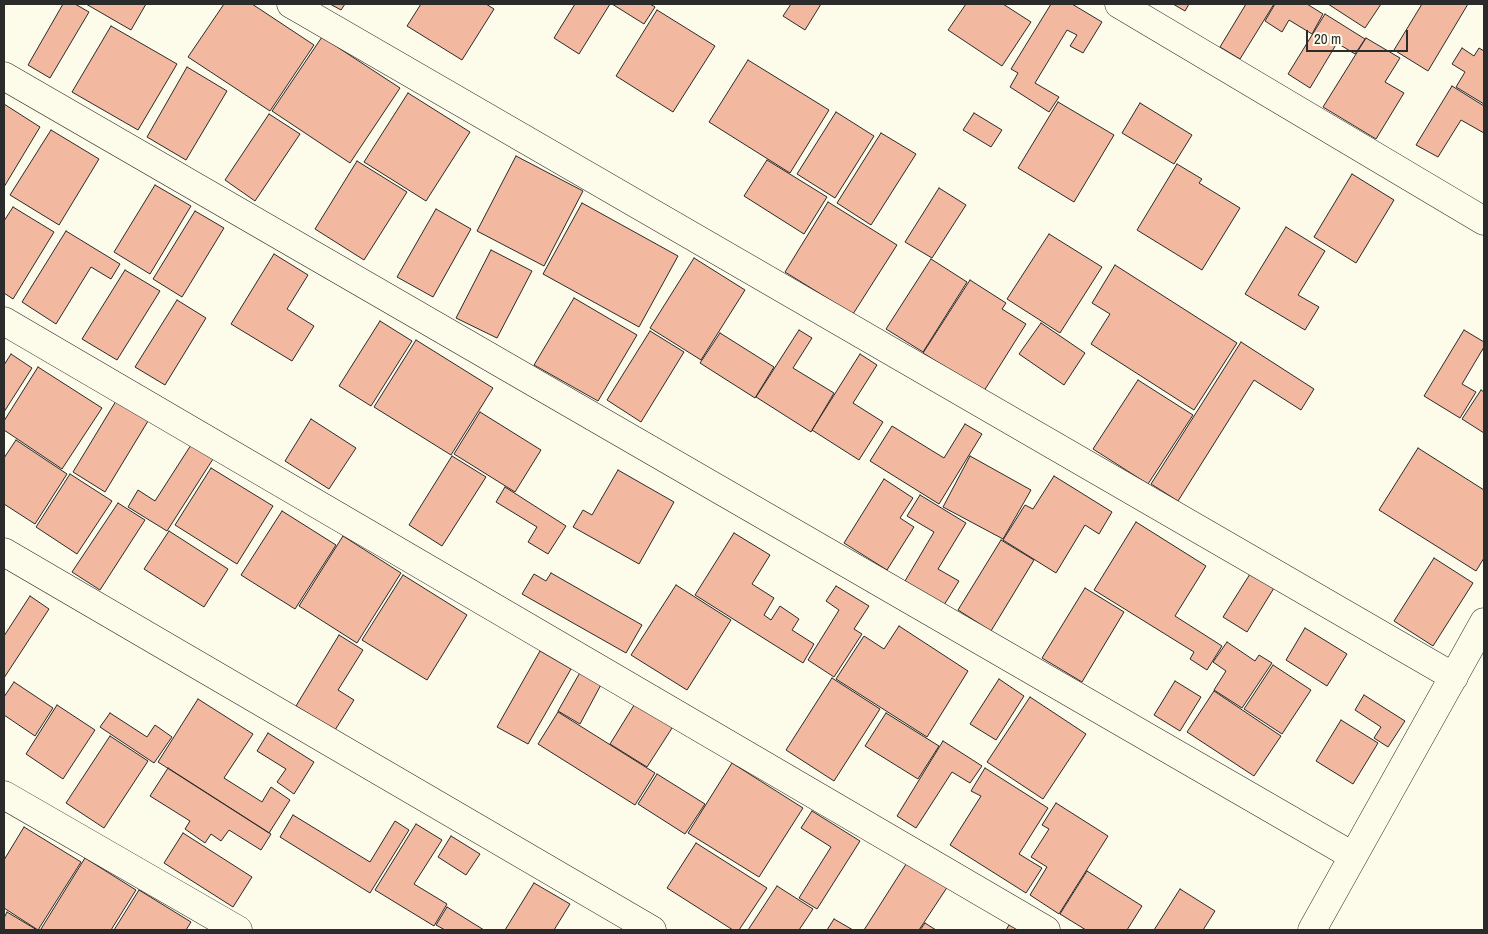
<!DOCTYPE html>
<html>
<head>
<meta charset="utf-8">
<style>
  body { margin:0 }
  #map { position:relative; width:1488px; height:934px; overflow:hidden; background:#fdfbea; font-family:"Archivo Narrow",sans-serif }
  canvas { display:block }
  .frame { position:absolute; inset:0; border:5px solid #2b2b2b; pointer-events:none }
  .scale { position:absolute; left:1306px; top:30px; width:102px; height:22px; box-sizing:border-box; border:2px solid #2b2b2b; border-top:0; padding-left:6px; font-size:15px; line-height:18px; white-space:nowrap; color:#2b2b2b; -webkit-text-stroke:4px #fdfbea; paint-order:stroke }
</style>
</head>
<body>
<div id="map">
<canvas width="1488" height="934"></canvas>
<div class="frame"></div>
<div class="scale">20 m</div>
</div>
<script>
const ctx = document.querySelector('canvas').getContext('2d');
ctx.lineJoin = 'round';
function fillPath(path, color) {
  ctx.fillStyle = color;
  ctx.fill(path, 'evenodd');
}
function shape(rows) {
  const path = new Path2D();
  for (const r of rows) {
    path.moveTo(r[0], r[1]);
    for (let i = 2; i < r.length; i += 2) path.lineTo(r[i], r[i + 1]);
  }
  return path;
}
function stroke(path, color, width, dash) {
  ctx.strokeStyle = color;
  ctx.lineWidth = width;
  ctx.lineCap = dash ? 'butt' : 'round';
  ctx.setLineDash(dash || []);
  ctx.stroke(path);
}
const building = shape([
  [63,4,75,4,89,12,50,78,28,65,63,4],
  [86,4,146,4,131,30,86,4],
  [224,4,252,4,314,45,270,111,188,57,224,4],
  [330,4,345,4,341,10,330,4],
  [421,4,486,4,494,9,462,60,407,26,421,4],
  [575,4,610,4,579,54,554,38,575,4],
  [612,4,650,4,655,7,644,24,612,4],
  [791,4,821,4,805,30,783,16,791,4],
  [966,4,1003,4,1031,22,1002,66,948,30,966,4],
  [1051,4,1072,4,1102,22,1083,53,1070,46,1077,35,1067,30,1035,83,1059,97,1049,112,1010,87,1018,73,1011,69,1051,4],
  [1173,4,1189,4,1185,11,1173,4],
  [1246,4,1274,4,1240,59,1220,47,1246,4],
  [1275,4,1307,4,1323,14,1312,34,1289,20,1282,32,1265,21,1275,4],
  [1328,4,1381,4,1365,28,1328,4],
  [1422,4,1468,4,1428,71,1394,50,1422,4],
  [657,10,715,46,673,112,616,76,657,10],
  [1325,14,1365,39,1355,54,1337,43,1310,88,1288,74,1325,14],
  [111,26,177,64,138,130,72,92,111,26],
  [322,37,400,88,350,163,272,111,322,37],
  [1366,38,1400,58,1385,82,1404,93,1376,139,1323,107,1366,38],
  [1462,48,1474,56,1479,48,1484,51,1484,104,1456,87,1465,72,1452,64,1462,48],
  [748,60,829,110,790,173,709,122,748,60],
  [187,67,227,91,186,160,147,137,187,67],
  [1452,86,1484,106,1484,133,1461,120,1438,157,1416,145,1452,86],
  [408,93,470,132,426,201,364,162,408,93],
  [1058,102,1114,135,1074,202,1018,168,1058,102],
  [1140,103,1192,135,1174,164,1122,133,1140,103],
  [4,104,40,127,4,187,4,104],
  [836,112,874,136,835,198,797,174,836,112],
  [974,113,1002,130,991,147,963,130,974,113],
  [269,114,300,134,255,201,225,180,269,114],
  [51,130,99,159,59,225,10,195,51,130],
  [881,133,916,154,871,225,837,203,881,133],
  [516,156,583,191,544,266,477,231,516,156],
  [767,160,827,197,804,234,744,196,767,160],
  [357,161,407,192,364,260,315,229,357,161],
  [1177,164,1202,179,1199,183,1240,208,1202,270,1137,230,1177,164],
  [1352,174,1394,200,1356,263,1314,237,1352,174],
  [155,185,191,206,150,274,114,252,155,185],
  [939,188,966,205,932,258,905,242,939,188],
  [828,202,897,245,853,314,785,272,828,202],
  [582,203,678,256,639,327,543,274,582,203],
  [13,207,54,232,13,299,4,293,4,221,13,207],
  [436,209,471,229,433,297,397,277,436,209],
  [195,211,224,228,182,297,153,279,195,211],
  [1286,227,1325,251,1298,295,1319,307,1305,330,1245,294,1286,227],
  [66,231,120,264,111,279,91,267,56,324,22,302,66,231],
  [1049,234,1102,267,1060,333,1007,299,1049,234],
  [491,250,532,271,497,338,456,318,491,250],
  [274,254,308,275,287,309,314,326,292,361,231,324,274,254],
  [694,258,745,290,701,360,650,328,694,258],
  [931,259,967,282,923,352,886,329,931,259],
  [1115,265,1237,343,1194,410,1091,344,1110,314,1092,303,1115,265],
  [125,270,160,291,117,360,82,339,125,270],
  [970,280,1006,303,1002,309,1026,324,984,391,923,353,970,280],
  [574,298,637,335,598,401,534,365,574,298],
  [177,300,206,318,165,385,135,367,177,300],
  [380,321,412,341,371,406,339,386,380,321],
  [1041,323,1085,353,1064,385,1019,354,1041,323],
  [799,330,812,338,793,368,834,393,811,432,756,397,799,330],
  [1464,330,1484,342,1484,347,1462,384,1476,392,1460,418,1424,396,1464,330],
  [650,331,684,352,641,422,607,400,650,331],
  [720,333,774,367,755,398,700,363,720,333],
  [416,340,493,388,451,455,374,407,416,340],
  [1241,342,1314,389,1301,410,1254,380,1178,501,1151,484,1241,342],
  [11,354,32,368,4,412,4,365,11,354],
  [860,354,877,365,853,403,883,422,859,460,812,430,860,354],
  [38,367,102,408,62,469,4,430,4,421,38,367],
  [1138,380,1193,415,1148,484,1093,449,1138,380],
  [1481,390,1484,392,1484,433,1462,419,1481,390],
  [116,401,148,421,105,492,73,472,116,401],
  [480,412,541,450,515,492,454,454,480,412],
  [311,419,356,448,329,489,285,461,311,419],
  [965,424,982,434,939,504,870,461,892,426,944,458,965,424],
  [16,440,67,474,35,524,4,504,4,458,16,440],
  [191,445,213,459,167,531,128,507,138,490,155,501,191,445],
  [1418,448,1484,490,1484,558,1476,571,1379,510,1418,448],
  [452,456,486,477,442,546,409,525,452,456],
  [970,456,1031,490,1003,539,943,507,970,456],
  [211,468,273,506,237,564,175,525,211,468],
  [618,470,674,502,639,564,573,527,583,510,592,515,618,470],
  [70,474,112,501,77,554,36,527,70,474],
  [1054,476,1112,512,1099,534,1085,525,1056,573,1003,540,1025,505,1033,509,1054,476],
  [884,479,913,498,900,518,914,527,887,570,844,543,884,479],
  [505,487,566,526,548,554,528,542,537,527,496,502,505,487],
  [920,495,966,523,938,569,959,581,944,605,905,581,934,532,907,516,920,495],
  [118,503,145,520,100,590,72,572,118,503],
  [282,511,336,545,295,609,241,575,282,511],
  [1136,522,1206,566,1175,616,1222,646,1207,670,1190,659,1194,652,1094,590,1136,522],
  [169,531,228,569,204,607,144,569,169,531],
  [734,533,770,555,752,584,774,598,764,615,771,620,780,606,799,619,792,630,814,644,803,663,695,595,734,533],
  [343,536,401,573,357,643,299,606,343,536],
  [1001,540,1034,560,991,631,958,610,1001,540],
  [1434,558,1473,583,1433,646,1394,621,1434,558],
  [551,573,642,625,626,653,522,594,534,574,546,581,551,573],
  [1250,574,1274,588,1247,632,1223,617,1250,574],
  [403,575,467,615,427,680,362,640,403,575],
  [676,585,731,620,687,690,631,655,676,585],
  [836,586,869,606,854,629,862,634,834,677,808,660,839,610,826,601,836,586],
  [1085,588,1124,612,1082,682,1042,658,1085,588],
  [30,596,49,609,4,678,4,636,30,596],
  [899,626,968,671,927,737,836,679,864,636,884,649,899,626],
  [1305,628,1347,654,1327,686,1286,660,1305,628],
  [339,635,363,650,338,690,354,700,335,730,296,706,339,635],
  [1227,642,1255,661,1259,655,1272,663,1242,708,1214,690,1226,671,1213,662,1227,642],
  [540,651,571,669,528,744,497,727,540,651],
  [1273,665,1311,690,1282,734,1244,709,1273,665],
  [582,669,603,681,580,724,558,711,582,669],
  [832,678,880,709,834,781,786,750,832,678],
  [999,679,1024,696,996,740,970,724,999,679],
  [1175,681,1201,697,1180,731,1154,715,1175,681],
  [14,682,53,708,35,736,4,715,4,697,14,682],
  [1214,691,1281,736,1254,776,1187,732,1214,691],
  [1364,695,1405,721,1388,747,1374,738,1381,727,1355,710,1364,695],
  [1030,697,1086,734,1043,799,987,762,1030,697],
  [198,699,253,734,224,778,262,802,271,787,290,800,269,833,158,762,198,699],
  [636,702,674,725,647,767,610,744,636,702],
  [57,705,95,730,63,779,26,754,57,705],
  [558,712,655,773,635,805,538,744,558,712],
  [110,713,147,737,155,725,172,737,154,763,100,727,110,713],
  [886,713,939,746,918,779,865,746,886,713],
  [1341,720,1378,743,1353,784,1316,761,1341,720],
  [268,733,314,762,294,794,277,782,286,769,257,751,268,733],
  [110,736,148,761,104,828,66,803,110,736],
  [943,741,982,766,970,783,952,772,916,828,897,816,943,741],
  [732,763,803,808,759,877,688,833,732,763],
  [168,768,271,834,261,850,229,830,221,841,211,834,205,843,185,829,190,821,150,796,168,768],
  [985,768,1048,808,1019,854,1042,868,1026,893,950,845,981,796,971,791,985,768],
  [657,774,705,804,685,834,638,804,657,774],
  [1056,803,1108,836,1059,914,1030,895,1047,867,1031,857,1049,829,1042,825,1056,803],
  [812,811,860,841,817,909,799,898,831,847,801,828,812,811],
  [293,815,370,862,395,821,409,830,370,893,280,837,293,815],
  [416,824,442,840,414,884,447,904,434,926,375,890,416,824],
  [24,827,81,862,38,930,4,908,4,860,24,827],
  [183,833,252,877,233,907,164,863,183,833],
  [451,836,480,854,466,875,438,857,451,836],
  [696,843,767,888,739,930,733,930,667,888,696,843],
  [85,858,136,890,111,930,43,930,41,929,85,858],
  [908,861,948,886,919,930,864,930,908,861],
  [1087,871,1142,906,1127,930,1086,930,1060,914,1087,871],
  [534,883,570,904,554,930,505,930,534,883],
  [777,886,813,909,799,930,748,930,777,886],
  [1180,889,1215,911,1203,930,1154,930,1180,889],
  [139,890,191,922,186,930,114,930,139,890],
  [447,907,484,930,445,930,436,925,447,907],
  [7,912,37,930,4,930,4,918,7,912],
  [834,919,853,930,827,930,834,919],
  [925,923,936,930,920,930,925,923],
  [1009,925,1018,930,1006,930,1009,925]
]);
const minor = shape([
  [291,4,1454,677],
  [1119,4,1484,221],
  [4,76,1353,856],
  [4,321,1046,930],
  [4,552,652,930],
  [4,795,238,930],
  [1312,930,1484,622]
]);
fillPath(building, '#f2b8a0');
stroke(building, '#2b2b2b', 1);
stroke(minor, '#2b2b2b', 29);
stroke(minor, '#fdfbea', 28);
</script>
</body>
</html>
